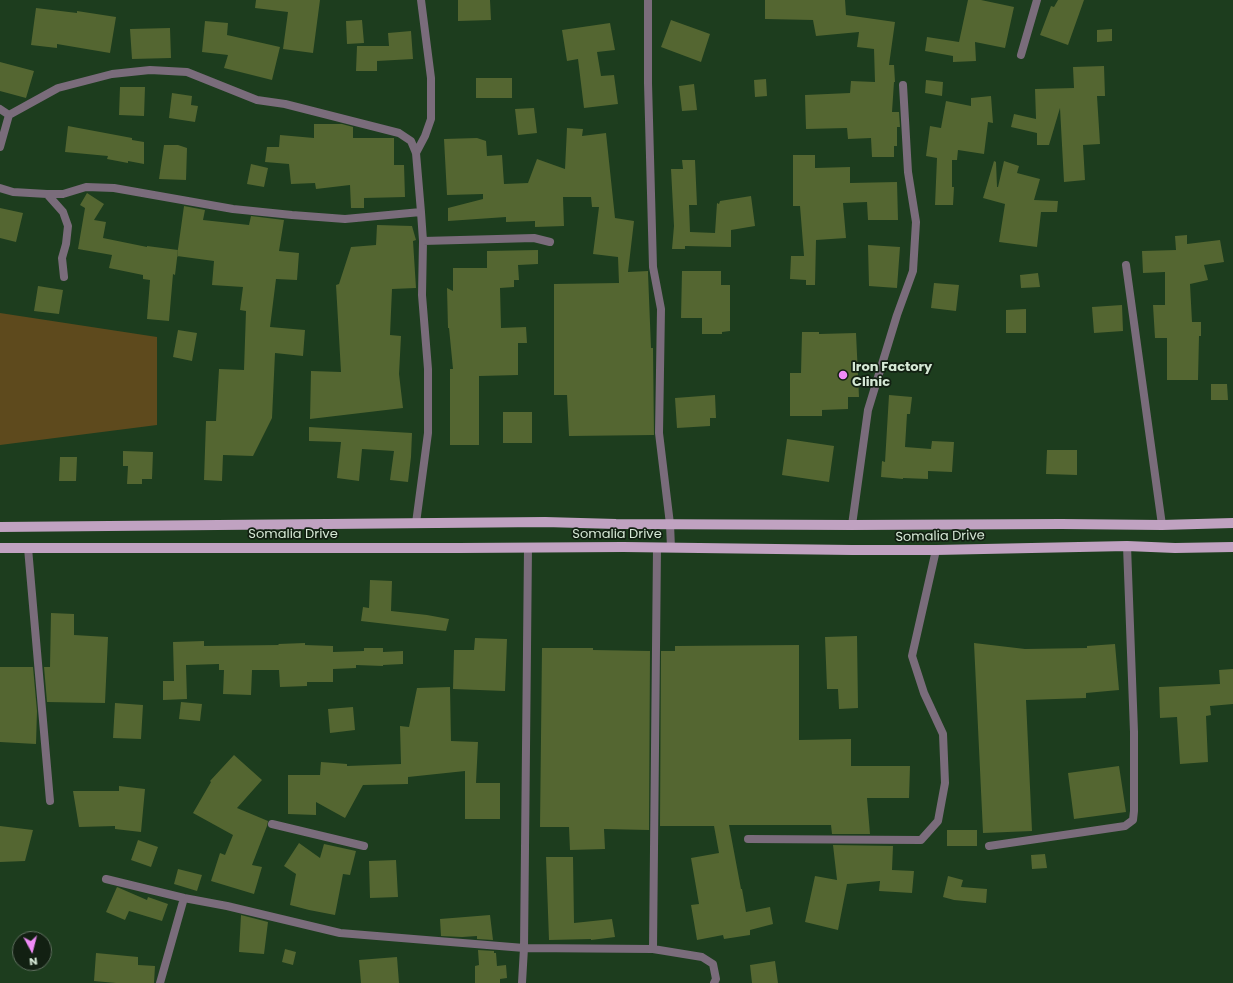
<!DOCTYPE html>
<html>
<head>
<meta charset="utf-8">
<style>
  body { margin:0 }
  #map { position:relative; width:1233px; height:983px; overflow:hidden; background:#1d3d1e; font-family:Poppins,sans-serif }
  canvas { display:block }
  .north { position:absolute; left:12px; top:931px; width:40px; height:40px; box-sizing:border-box; background:#122012; border:1px solid #607060; border-radius:50%; rotate:173deg; font-size:11px; font-weight:700; line-height:16px; text-align:center; color:#d5e8d5 }
  .north::after { content:''; display:block; margin:auto; width:14px; height:18px; background:#ef8bf6; clip-path:polygon(50% 0,100% 100%,50% 72%,0 100%) }
</style>
</head>
<body>
<div id="map">
<canvas width="1233" height="983"></canvas>
<div class="north">N</div>
</div>
<script>
const ctx = document.querySelector('canvas').getContext('2d');
ctx.lineJoin = 'round';
function fillPath(path, color) {
  ctx.fillStyle = color;
  ctx.fill(path, 'evenodd');
}
function shape(rows) {
  const path = new Path2D();
  for (const r of rows) {
    path.moveTo(r[0], r[1]);
    for (let i = 2; i < r.length; i += 2) path.lineTo(r[i], r[i + 1]);
  }
  return path;
}
function stroke(path, color, width, dash) {
  ctx.strokeStyle = color;
  ctx.lineWidth = width;
  ctx.lineCap = dash ? 'butt' : 'round';
  ctx.setLineDash(dash || []);
  ctx.stroke(path);
}
function label(font, color, halo, rows, align = 'center') {
  ctx.font = font + ' Poppins,sans-serif';
  ctx.lineWidth = 3.5;
  ctx.setLineDash([]);
  ctx.textBaseline = 'middle';
  ctx.strokeStyle = halo;
  ctx.fillStyle = color;
  for (const [text, x, y, turn = 0] of rows) {
    ctx.save();
    ctx.translate(x, y);
    ctx.rotate((+turn || 0) * Math.PI / 180);
    ctx.textAlign = isNaN(turn) ? turn : align;
    if (halo) ctx.strokeText(text, 0, 0);
    ctx.fillText(text, 0, 0);
    ctx.restore();
  }
}
const green = shape([
  [0,313,157,337,157,425,0,445]
]);
const building = shape([
  [256,0,320,0,313,53,283,49,288,12,255,8],
  [458,0,490,0,491,20,458,21],
  [765,0,845,0,846,15,895,22,889,65,894,65,895,82,894,82,892,112,899,112,900,127,897,127,897,146,894,146,894,157,872,157,871,138,848,139,847,128,806,129,805,95,850,93,851,81,875,82,874,49,857,47,859,32,816,36,813,20,765,19],
  [968,0,981,0,1014,7,1005,48,975,42,976,61,953,62,953,56,925,51,927,37,959,42],
  [1058,0,1084,0,1068,45,1040,35,1051,6,1054,7],
  [36,8,77,13,77,11,116,17,110,53,57,44,57,48,31,45],
  [362,20,364,43,347,44,346,21],
  [671,20,710,34,701,62,661,47],
  [205,21,228,23,227,35,280,47,272,80,224,68,228,55,202,52],
  [610,23,615,50,597,52,601,76,614,75,618,104,584,108,578,59,567,61,562,30],
  [170,28,171,58,132,59,130,29],
  [1112,29,1112,41,1097,42,1097,30],
  [411,31,413,59,377,61,377,71,356,71,357,46,389,46,388,33],
  [0,62,34,71,26,98,0,91],
  [1104,66,1105,96,1097,96,1100,144,1083,145,1085,180,1064,182,1060,108,1049,145,1037,145,1037,133,1011,127,1014,114,1036,119,1035,89,1074,88,1073,67],
  [476,78,512,78,512,98,476,98],
  [766,79,767,96,755,97,754,80],
  [926,80,943,82,942,96,925,93],
  [694,84,697,110,682,111,679,86],
  [120,87,145,87,144,116,119,115],
  [172,93,192,96,191,105,198,106,195,122,169,118],
  [991,96,993,123,988,122,984,154,958,150,957,160,952,160,952,187,954,187,953,205,935,205,937,158,926,156,930,126,941,128,946,101,971,106,971,98],
  [534,108,537,133,518,135,515,109],
  [314,124,342,124,353,127,353,138,394,138,394,165,404,165,405,197,364,198,364,208,351,208,350,185,316,189,315,183,291,184,289,164,265,162,267,147,279,147,280,135,314,138],
  [68,126,132,138,132,140,144,142,144,164,128,161,128,163,107,159,108,156,65,152],
  [567,128,583,129,582,136,606,133,615,218,634,221,628,272,648,271,648,273,651,348,653,348,654,435,569,436,567,395,554,395,554,284,619,283,618,257,593,254,599,207,592,207,591,197,563,197,564,226,535,227,535,221,506,222,506,217,448,221,448,208,483,199,483,194,447,195,444,139,477,138,486,141,487,156,502,155,504,184,528,183,537,159,565,169],
  [164,145,178,145,187,148,186,180,159,179],
  [793,155,815,155,815,168,850,167,850,183,897,182,898,220,868,220,867,202,843,203,846,238,816,240,815,285,806,285,806,280,790,279,791,256,804,256,800,206,793,206],
  [682,160,695,160,697,205,689,205,690,232,715,233,717,203,719,204,720,201,751,196,755,226,731,230,731,247,685,246,685,249,672,249,674,226,671,169,683,169],
  [994,161,996,162,997,187,998,187,1004,161,1019,166,1017,173,1040,179,1034,200,1058,201,1057,212,1041,212,1037,247,999,242,1005,204,983,198],
  [251,164,268,168,264,187,247,184],
  [87,193,104,204,94,220,106,222,103,238,147,247,147,246,178,250,175,275,173,274,169,321,147,319,150,280,143,279,143,275,109,268,112,255,78,249,85,208,80,205],
  [184,206,205,210,203,220,249,225,251,216,284,220,279,251,299,253,297,280,276,279,270,327,305,330,303,356,275,353,272,418,253,456,223,455,222,481,204,480,206,421,216,421,219,369,244,370,246,311,240,310,243,287,212,285,214,261,177,256],
  [0,208,23,213,16,242,0,238],
  [377,225,412,226,416,240,413,241,416,288,392,289,390,335,401,336,399,374,403,408,310,419,311,371,341,372,336,285,339,284,351,247,376,245],
  [1187,235,1187,244,1220,240,1224,262,1204,265,1208,280,1190,284,1192,322,1201,322,1201,336,1199,336,1198,380,1167,380,1167,338,1155,338,1153,305,1165,305,1165,272,1143,273,1142,251,1176,250,1175,236],
  [868,245,900,247,897,288,869,286],
  [538,250,538,264,518,265,519,280,514,280,514,287,500,288,501,328,526,327,527,343,518,343,518,375,479,376,479,445,450,445,450,369,453,369,449,328,448,328,447,288,453,291,453,268,487,268,487,251],
  [682,271,721,271,721,285,730,285,730,331,722,332,722,334,702,334,702,318,681,318],
  [1038,273,1040,287,1021,288,1020,275],
  [934,283,959,285,956,311,931,308],
  [38,286,63,290,59,314,34,311],
  [1122,305,1123,331,1094,333,1092,307],
  [1026,309,1026,333,1006,333,1006,310],
  [178,330,197,333,192,361,173,357],
  [802,332,819,332,819,334,856,333,859,397,848,397,848,409,822,410,822,416,790,416,790,373,801,373],
  [1211,384,1227,384,1228,400,1211,400],
  [715,395,716,418,710,418,710,426,677,428,675,398],
  [889,395,912,397,910,414,907,414,905,447,931,449,932,441,954,442,952,472,928,471,928,479,903,478,903,479,881,477,882,461,885,462],
  [503,412,532,412,532,443,503,443],
  [309,427,412,433,411,457,408,482,390,480,394,451,362,449,359,481,337,478,341,442,309,441],
  [787,439,834,446,829,482,782,475],
  [1047,450,1077,450,1077,475,1046,474],
  [123,451,153,452,152,479,142,479,142,484,127,484,128,466,123,466],
  [60,457,77,457,76,481,59,481],
  [370,580,392,581,391,611,427,615,449,619,446,631,361,621,363,607,369,608],
  [51,613,74,614,74,635,108,637,105,703,47,702,44,667,50,667],
  [857,636,858,708,839,709,838,689,827,689,825,637],
  [475,638,507,639,505,691,453,689,454,650,474,650],
  [204,641,204,646,279,645,278,644,305,643,305,645,333,646,333,652,364,651,364,648,383,648,383,652,403,651,403,664,383,665,383,666,356,665,356,668,333,669,333,682,307,682,307,686,280,687,279,670,252,670,251,695,223,694,224,670,219,670,219,664,186,665,187,699,163,700,163,681,174,681,173,642],
  [974,643,1025,649,1087,648,1087,646,1115,644,1119,690,1086,693,1086,698,1026,700,1032,831,983,833],
  [799,645,799,740,851,739,851,766,910,766,909,798,867,798,870,834,832,834,831,825,729,825,741,889,742,889,746,912,770,907,773,924,750,930,750,935,724,939,723,935,697,940,691,905,699,904,691,858,719,853,714,826,660,826,661,651,675,651,675,646],
  [542,648,593,648,593,650,650,651,649,830,604,829,605,849,570,850,569,827,540,827],
  [0,667,33,667,37,711,36,744,0,742],
  [1233,669,1233,704,1210,706,1211,715,1206,716,1208,762,1180,764,1177,717,1160,718,1159,687,1220,684,1219,670],
  [450,687,451,741,478,742,476,783,500,783,500,819,465,819,465,771,408,777,408,784,363,785,345,818,316,802,316,815,288,814,288,775,320,775,321,762,347,764,347,766,401,764,400,726,409,727,417,688],
  [181,702,202,704,200,721,179,719],
  [115,703,143,705,141,739,113,738],
  [353,707,355,730,330,733,328,709],
  [234,755,262,780,237,808,268,821,267,826,252,865,262,867,254,894,211,881,220,853,225,855,233,835,193,813,211,782,210,781],
  [1119,766,1126,812,1074,819,1068,773],
  [119,786,145,789,141,832,115,829,115,826,79,827,73,791,119,791],
  [0,826,33,830,25,861,0,862],
  [947,830,977,830,977,846,947,846],
  [138,840,158,847,151,867,131,860],
  [299,843,320,858,324,844,356,851,350,875,343,874,335,915,309,910,290,905,296,874,284,866],
  [833,845,893,846,892,870,914,871,912,893,879,891,880,881,847,884,838,930,805,922,815,876,837,880],
  [1045,854,1047,868,1032,869,1031,855],
  [546,857,573,857,574,923,612,919,615,937,591,940,591,939,549,940],
  [396,860,398,897,370,898,369,861],
  [178,869,202,875,197,891,174,884],
  [948,876,963,880,961,887,987,889,986,903,954,900,943,897],
  [117,887,147,900,148,897,168,904,162,921,129,911,125,920,106,912],
  [241,915,268,922,264,954,239,952],
  [490,915,493,940,477,939,477,936,462,937,441,936,440,919],
  [285,949,296,952,293,965,282,962],
  [478,950,494,951,494,953,496,953,497,966,506,965,507,978,500,979,500,983,475,983,475,966,479,965],
  [96,953,138,957,138,965,155,966,154,983,116,983,94,981],
  [397,957,399,983,361,983,359,960],
  [775,961,778,983,752,983,750,965]
]);
const street = shape([
  [648,0,648,83,653,267,661,309,659,433,670,524,671,548],
  [1021,55,1037,0],
  [0,109,9,115],
  [0,147,9,115,58,88,112,74,150,70,187,72,257,100,285,104,399,133,411,141,416,153,421,212,423,241,422,295,428,369,428,433,416,523],
  [416,153,425,136,431,119,431,78,421,0],
  [0,188,13,192,47,194,63,212,68,226,66,244,62,258,64,277],
  [47,194,63,194,86,187,114,188,233,209,292,215,345,219,421,212],
  [423,241,534,238,550,242],
  [1126,265,1162,525],
  [852,525,868,410,897,315,913,271,916,222,908,172,903,85],
  [28,548,50,801],
  [272,824,364,846],
  [748,839,921,840,938,821,945,783,943,734,924,693,912,656,936,550],
  [989,846,1125,826,1133,820,1134,811,1134,732,1127,546],
  [106,879,184,898,227,906,340,933,524,948,653,949,702,957,713,964,716,979,714,983],
  [653,949,657,548],
  [160,983,184,898],
  [522,983,524,948,528,548]
]);
const primary = shape([
  [0,527,545,522,616,524,852,525,1061,524,1162,525,1233,523],
  [0,548,459,548,623,547,852,550,936,550,1127,546,1175,548,1233,547]
]);
const markers = [
  [843,375,5,"#ef8bf6"]
];
const poiNames = [
  ["Iron Factory",852,368],
  ["Clinic",852,383]
];
const streetNames = [
  ["Somalia Drive",293,535],
  ["Somalia Drive",617,535],
  ["Somalia Drive",940,537,-1]
];
fillPath(green, '#5e4a1d');
fillPath(building, '#546631');
stroke(street, '#7a6c7b', 8);
stroke(primary, '#c0a2c1', 10);
for (const [x, y, r, color] of markers) {
  const dot = new Path2D();
  dot.arc(x, y, r, 0, 2 * Math.PI);
  ctx.fillStyle = color;
  ctx.fill(dot);
  stroke(dot, '#122012', 1.5);
}
label('bold 13px', '#d5e8d5', '#122012', poiNames, 'left');
label('13px', '#d5e8d5', '#122012', streetNames);
</script>
</body>
</html>
